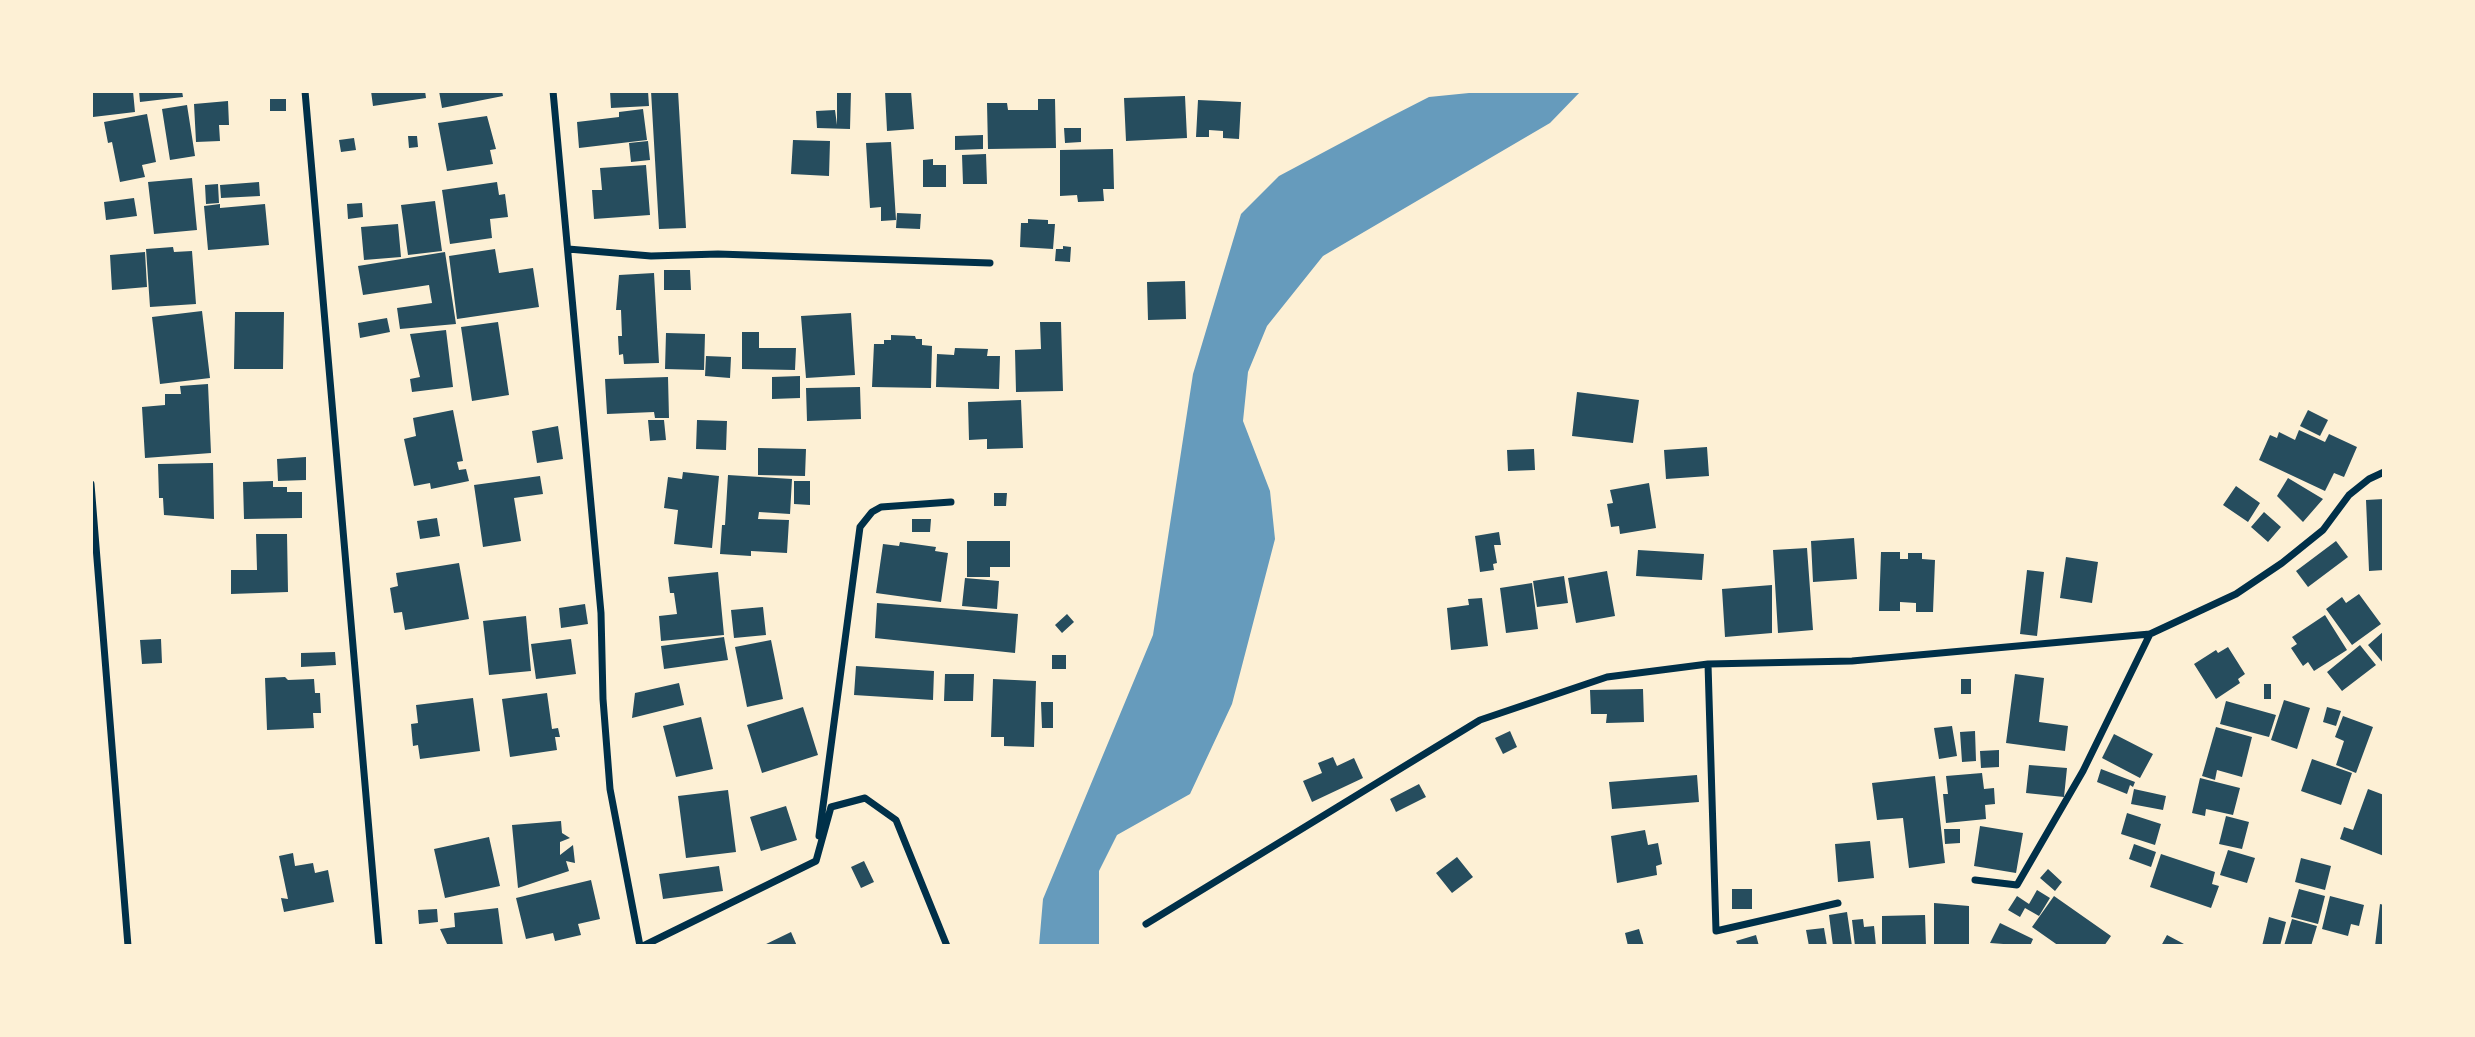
<!DOCTYPE html>
<html>
<head>
<meta charset="utf-8">
<style>
  body { margin:0 }
  #map { position:relative; width:2475px; height:1037px; overflow:hidden; background:#fdf0d5; font-family:Helvetica,sans-serif }
  canvas { display:block }
  .frame { position:absolute; inset:0; border:93px solid #fdf0d5; pointer-events:none }
</style>
</head>
<body>
<div id="map">
<canvas width="2475" height="1037"></canvas>
<div class="frame"></div>
</div>
<script>
const ctx = document.querySelector('canvas').getContext('2d');
ctx.lineJoin = 'round';
function fillPath(path, color) {
  ctx.fillStyle = color;
  ctx.fill(path, 'evenodd');
}
function shape(rows) {
  const path = new Path2D();
  for (const r of rows) {
    path.moveTo(r[0], r[1]);
    for (let i = 2; i < r.length; i += 2) path.lineTo(r[i], r[i + 1]);
  }
  return path;
}
function stroke(path, color, width, dash) {
  ctx.strokeStyle = color;
  ctx.lineWidth = width;
  ctx.lineCap = dash ? 'butt' : 'round';
  ctx.setLineDash(dash || []);
  ctx.stroke(path);
}
const water = shape([
  [1489,91,1581,91,1550,123,1323,256,1267,326,1248,372,1243,421,1270,491,1275,539,1232,704,1190,794,1117,835,1099,871,1099,946,1039,946,1043,899,1153,635,1193,374,1241,214,1279,176,1386,119,1429,97]
]);
const building = shape([
  [91,91,133,91,135,112,93,117],
  [139,91,182,91,183,97,140,102],
  [371,91,425,91,426,98,373,106],
  [439,91,502,91,503,96,442,108],
  [610,91,648,91,649,106,611,108],
  [651,91,678,91,686,228,659,229],
  [837,91,851,91,850,129,817,128,816,111,835,110,837,125],
  [885,91,911,91,914,129,887,131],
  [1185,96,1187,138,1126,141,1124,98],
  [270,99,286,99,286,111,270,111],
  [1038,99,1055,99,1056,148,988,149,987,103,1007,103,1008,110,1038,110],
  [1198,100,1241,102,1239,139,1223,138,1223,131,1209,130,1209,137,1196,137],
  [228,101,229,125,219,125,220,141,196,142,194,104],
  [187,105,195,156,170,160,162,109],
  [643,109,647,140,579,148,577,122,619,117,619,112],
  [147,114,156,162,142,165,145,177,120,182,112,142,108,143,104,122],
  [487,116,496,149,490,150,493,164,447,171,438,123],
  [1064,128,1081,128,1081,142,1065,143],
  [983,135,983,149,955,150,955,136],
  [408,136,417,136,418,147,409,148],
  [354,138,356,150,341,152,339,140],
  [793,140,830,141,829,176,791,174],
  [648,141,650,160,631,162,629,143],
  [891,142,896,220,881,221,881,207,870,208,866,143],
  [1113,149,1114,189,1103,189,1104,201,1078,202,1077,195,1060,196,1060,150],
  [986,154,987,184,963,184,962,155],
  [933,159,933,165,946,165,946,187,923,187,923,160],
  [646,165,650,215,594,219,592,190,602,190,600,168],
  [192,178,197,230,154,234,148,182],
  [259,182,260,196,221,198,220,185],
  [497,182,499,195,505,194,508,217,490,219,492,238,450,244,442,190],
  [218,184,219,203,206,204,205,185],
  [134,198,137,216,106,220,104,202],
  [435,201,442,251,408,255,401,205],
  [362,203,363,217,348,219,347,204],
  [220,204,220,208,265,204,269,245,208,250,204,206],
  [897,213,921,214,920,229,896,228],
  [1028,219,1048,220,1048,224,1055,224,1053,249,1020,247,1021,223,1028,223],
  [398,224,401,257,364,260,361,227],
  [1063,246,1071,247,1070,262,1055,261,1056,249,1063,249],
  [173,247,174,252,192,251,196,304,150,307,146,249],
  [495,249,499,273,533,268,539,307,457,319,449,256],
  [145,252,147,287,112,290,110,255],
  [445,252,456,324,400,329,397,308,432,303,429,285,363,295,358,266],
  [664,270,690,270,691,290,664,290],
  [654,273,659,363,624,364,623,354,619,355,618,336,622,336,621,310,616,310,619,275],
  [1185,281,1186,319,1148,320,1147,282],
  [202,311,210,378,160,384,152,317],
  [235,312,284,312,283,369,234,369],
  [851,313,855,375,806,378,801,316],
  [387,318,390,332,360,338,358,323],
  [498,322,509,395,472,401,461,327],
  [1040,322,1061,322,1063,391,1016,392,1015,350,1041,349],
  [446,330,453,387,412,392,410,379,420,377,410,334],
  [742,332,759,332,759,348,796,348,795,370,742,369],
  [666,333,705,334,704,370,665,369],
  [891,335,915,336,916,339,922,339,922,345,932,346,931,388,872,387,874,344,884,344,884,340,891,340],
  [955,348,988,349,987,356,1000,356,999,389,936,387,937,354,954,355],
  [706,356,731,357,730,378,705,376],
  [800,376,800,398,772,399,772,377],
  [668,377,669,418,655,418,654,412,607,414,605,379],
  [208,384,211,453,145,458,142,407,165,405,165,394,181,394,180,386],
  [860,387,861,419,807,421,806,388],
  [1577,392,1639,400,1633,443,1572,436],
  [1021,400,1023,448,987,449,987,439,969,440,968,402],
  [453,410,463,461,457,462,459,470,466,469,469,481,431,489,430,483,414,486,404,439,416,436,413,418],
  [2308,410,2328,420,2320,436,2300,426],
  [648,420,664,420,666,440,650,441],
  [697,420,727,421,726,450,696,449],
  [558,426,563,459,537,463,532,431],
  [2299,430,2325,442,2329,434,2357,447,2344,477,2334,473,2325,491,2259,460,2270,435,2277,438,2279,432,2295,440],
  [1707,447,1709,476,1666,479,1664,450],
  [758,448,806,449,805,476,758,475],
  [1534,449,1535,470,1508,471,1507,450],
  [306,457,306,480,278,481,277,459],
  [213,463,214,519,164,515,163,498,159,498,158,464],
  [683,472,719,476,712,548,674,544,678,510,664,508,668,477,682,479],
  [728,475,792,479,790,514,759,512,758,519,789,520,787,553,751,551,751,556,720,554,722,525,725,525],
  [540,476,543,494,514,498,521,541,483,547,474,485],
  [2288,478,2323,499,2303,522,2277,496],
  [273,481,273,487,287,487,287,492,302,492,302,518,244,519,243,482],
  [794,481,810,481,810,505,794,504],
  [1649,483,1656,528,1620,534,1619,526,1611,527,1607,504,1613,503,1610,490],
  [2236,486,2260,503,2248,522,2223,505],
  [994,493,1007,493,1006,506,994,506],
  [2384,499,2384,570,2369,571,2366,500],
  [2264,512,2281,527,2268,542,2251,527],
  [437,518,440,536,420,539,417,521],
  [912,519,931,519,930,532,912,532],
  [1499,532,1501,545,1494,545,1497,563,1493,564,1494,570,1480,572,1475,536],
  [256,534,287,534,288,592,231,594,231,570,257,570],
  [1854,538,1857,579,1813,582,1811,541],
  [967,541,1010,541,1010,567,990,567,990,577,967,577],
  [2336,541,2348,557,2308,587,2296,571],
  [900,542,936,547,935,551,948,553,941,602,876,593,883,544,899,546],
  [1807,548,1813,630,1778,633,1773,550],
  [1638,550,1704,554,1702,580,1636,576],
  [1881,552,1900,552,1900,559,1908,559,1908,553,1922,553,1922,559,1935,560,1933,612,1916,612,1916,603,1900,602,1900,611,1879,611],
  [2066,557,2098,562,2092,603,2060,598],
  [459,563,469,619,405,630,402,612,394,613,390,588,398,586,396,573],
  [2027,570,2044,572,2037,636,2020,634],
  [1607,571,1615,616,1576,623,1568,578],
  [718,572,724,635,661,641,659,616,677,614,674,593,670,593,668,577],
  [1564,576,1568,603,1537,607,1533,581],
  [965,578,999,581,997,609,962,606],
  [1532,583,1538,629,1506,633,1500,588],
  [1772,585,1772,633,1725,637,1722,589],
  [2359,594,2381,624,2352,645,2326,609,2342,597,2346,603],
  [1482,598,1488,646,1451,650,1447,608,1469,605,1468,599],
  [877,603,1018,614,1015,653,875,638],
  [585,604,588,624,561,628,559,608],
  [763,607,766,635,734,638,731,610],
  [1067,614,1074,622,1062,633,1055,625],
  [2325,615,2347,650,2314,671,2308,662,2303,666,2291,648,2297,644,2292,637],
  [526,616,531,671,489,675,483,621],
  [2384,631,2384,664,2368,645],
  [724,637,728,660,664,669,661,646],
  [161,639,162,663,142,664,140,640],
  [571,639,576,674,536,679,531,644],
  [771,640,783,699,747,707,735,647],
  [2360,645,2376,665,2342,691,2327,672],
  [2228,647,2245,674,2238,679,2240,683,2216,699,2194,664,2216,650,2218,653],
  [335,652,336,665,301,667,301,653],
  [1052,655,1066,655,1066,669,1052,669],
  [856,666,934,671,933,700,854,695],
  [945,674,974,674,973,701,944,701],
  [2015,674,2044,678,2039,722,2068,726,2065,751,2006,743],
  [285,677,288,680,314,679,315,693,320,693,321,713,313,713,314,728,267,730,265,678],
  [993,679,1036,681,1034,747,1004,746,1004,737,991,737],
  [1961,679,1971,679,1971,694,1961,694],
  [679,683,684,705,632,718,635,693],
  [2264,684,2271,684,2271,699,2264,699],
  [1643,689,1644,722,1606,723,1607,714,1591,714,1590,690],
  [547,693,552,729,558,728,560,737,555,737,557,750,510,757,502,699],
  [473,698,480,751,420,759,418,745,413,746,411,724,418,723,416,705],
  [2284,700,2310,708,2297,749,2271,740],
  [2226,701,2276,715,2269,737,2220,724],
  [1041,702,1053,702,1053,728,1042,728],
  [803,707,818,755,762,773,747,725],
  [2327,707,2341,711,2336,726,2323,722],
  [2343,716,2373,727,2356,773,2336,765,2344,741,2335,737],
  [701,717,713,769,676,777,663,726],
  [1952,726,1957,756,1939,759,1934,728],
  [2216,727,2252,737,2242,777,2217,770,2215,780,2202,776],
  [1510,731,1517,747,1503,754,1495,738],
  [1975,731,1976,761,1962,762,1960,732],
  [2114,734,2153,754,2140,778,2102,758],
  [1999,750,1999,767,1981,768,1980,751],
  [1333,757,1337,766,1354,758,1363,778,1312,802,1303,781,1322,773,1318,763],
  [2312,759,2352,773,2341,805,2301,791],
  [2029,765,2067,768,2064,797,2026,793],
  [2101,769,2135,782,2133,787,2130,785,2127,794,2097,782],
  [1982,773,1984,789,1994,788,1995,804,1985,805,1986,819,1946,823,1943,794,1948,794,1946,776],
  [1697,775,1699,802,1612,809,1609,782],
  [1935,776,1945,863,1909,868,1903,818,1877,820,1872,783],
  [2200,778,2240,788,2233,815,2206,809,2205,816,2192,813],
  [1419,784,1426,797,1396,812,1390,799],
  [2134,789,2166,796,2163,810,2131,804],
  [2368,789,2384,795,2384,856,2340,839,2344,827,2353,830],
  [728,790,736,852,686,858,678,796],
  [786,806,797,840,761,851,750,817],
  [2127,813,2161,824,2155,845,2121,834],
  [2226,816,2249,822,2242,849,2219,844],
  [561,821,562,833,570,838,560,842,560,855,573,845,575,863,566,861,569,871,518,888,512,825],
  [1980,826,2023,833,2016,873,1974,866],
  [1944,829,1960,829,1960,843,1945,844],
  [1645,830,1648,845,1658,843,1662,864,1656,866,1657,875,1617,883,1611,836],
  [489,837,500,886,445,898,434,849],
  [1870,841,1874,878,1838,882,1835,844],
  [2134,844,2156,852,2151,867,2129,859],
  [2228,850,2255,858,2247,883,2220,875],
  [293,853,295,866,313,863,315,873,328,870,334,902,284,912,281,898,288,899,279,856],
  [2161,854,2215,872,2212,884,2219,886,2211,908,2150,887],
  [1457,857,1473,877,1452,893,1436,873],
  [2301,858,2331,866,2325,890,2295,882],
  [864,861,874,882,861,888,851,867],
  [719,866,723,891,663,899,659,874],
  [2048,869,2062,882,2055,891,2040,878],
  [591,880,600,919,578,924,581,935,555,941,553,933,526,939,516,898],
  [1732,889,1752,889,1752,909,1732,909],
  [2299,889,2325,896,2318,924,2291,917],
  [2037,890,2050,898,2039,916,2025,908,2020,917,2008,910,2017,896,2029,904],
  [2054,896,2111,936,2104,946,2059,946,2032,927],
  [2330,896,2364,905,2359,926,2351,924,2348,936,2322,929],
  [1934,903,1969,906,1969,946,1934,946],
  [2380,904,2384,905,2384,946,2375,946],
  [498,908,503,946,448,946,440,929,455,927,454,913],
  [437,909,438,922,419,924,418,910],
  [1847,912,1852,946,1833,946,1829,915],
  [1925,915,1926,946,1882,946,1882,916],
  [2269,917,2286,922,2280,946,2262,946],
  [1863,919,1864,927,1874,926,1876,946,1855,946,1852,920],
  [2292,919,2317,926,2311,946,2284,946],
  [2000,923,2033,939,2030,946,1990,943],
  [1824,928,1827,946,1809,946,1806,930],
  [1639,929,1644,946,1628,946,1625,933],
  [791,932,797,946,762,946],
  [1756,935,1759,946,1738,946,1736,941],
  [2167,935,2184,944,2183,946,2161,946]
]);
const minor = shape([
  [305,91,379,946],
  [553,91,601,613,603,699,610,789,640,946],
  [568,249,651,256,718,254,990,263],
  [91,484,128,946],
  [1708,664,1716,931,1838,903],
  [819,836,860,527,872,512,881,507,951,502],
  [1975,880,2017,885,2083,771,2150,634],
  [1146,924,1480,720,1607,677,1708,664,1852,661,2150,634,2236,594,2282,563,2323,530,2349,495,2369,479,2384,472],
  [643,946,816,861,831,807,865,798,896,820,947,946]
]);
fillPath(water, '#669bbc');
fillPath(building, '#264d5e');
stroke(minor, '#003049', 7);
</script>
</body>
</html>
